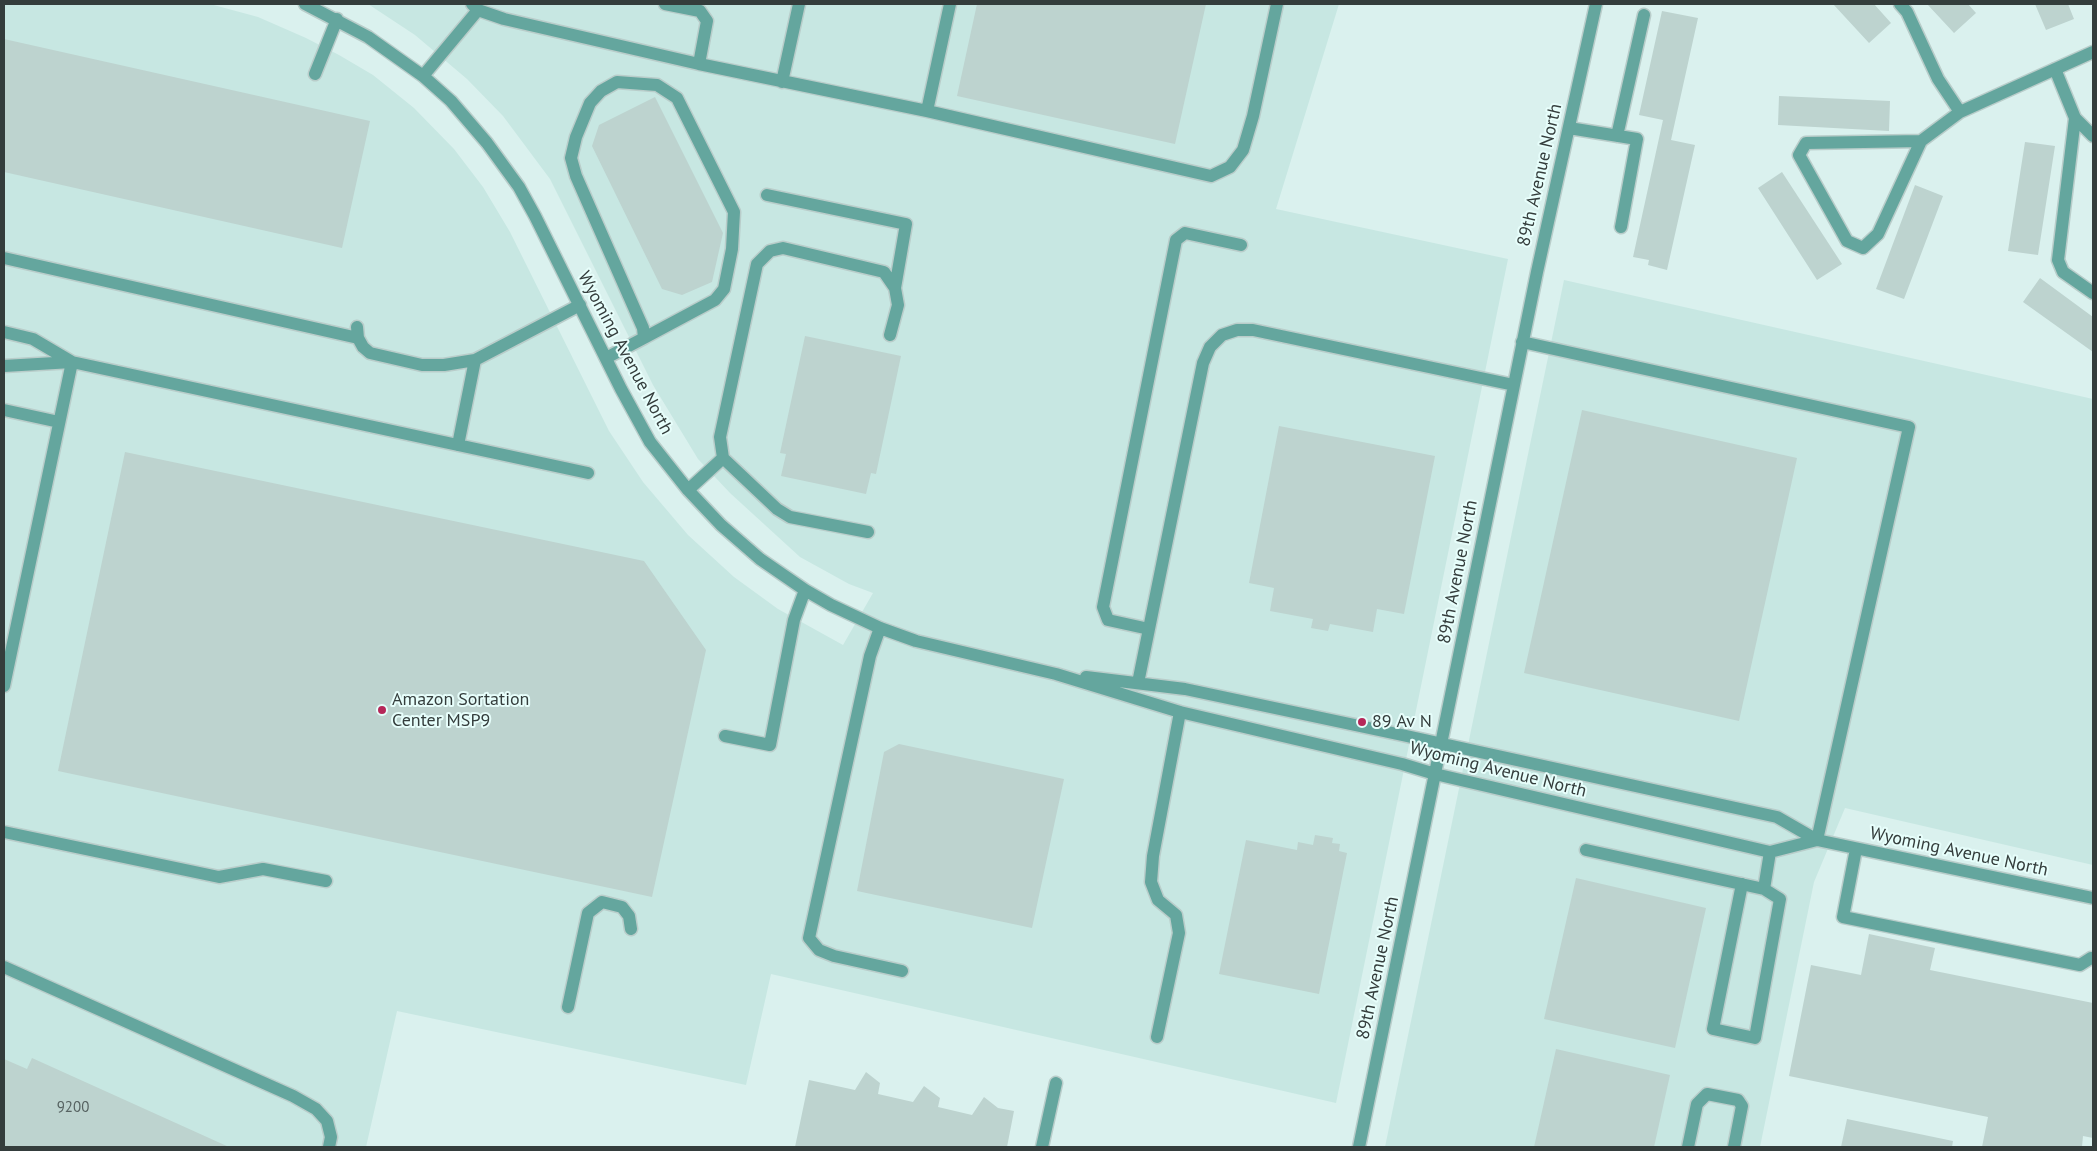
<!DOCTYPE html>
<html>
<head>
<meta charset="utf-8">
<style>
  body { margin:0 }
  #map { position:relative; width:2097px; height:1151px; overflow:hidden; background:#daf1ee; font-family:"PT Sans",sans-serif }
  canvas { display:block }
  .frame { position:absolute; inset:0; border:5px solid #343d3c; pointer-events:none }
</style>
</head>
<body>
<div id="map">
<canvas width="2097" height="1151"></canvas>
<div class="frame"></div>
</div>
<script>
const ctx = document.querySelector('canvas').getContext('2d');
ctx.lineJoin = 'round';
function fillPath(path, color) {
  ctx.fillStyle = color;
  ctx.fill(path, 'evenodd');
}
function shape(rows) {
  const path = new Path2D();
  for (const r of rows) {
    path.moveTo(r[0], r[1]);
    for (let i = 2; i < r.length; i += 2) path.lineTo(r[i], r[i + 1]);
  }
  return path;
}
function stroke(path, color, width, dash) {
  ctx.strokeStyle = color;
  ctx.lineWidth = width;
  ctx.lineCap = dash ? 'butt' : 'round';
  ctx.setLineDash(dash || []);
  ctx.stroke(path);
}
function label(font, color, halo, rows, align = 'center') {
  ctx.font = font + ' "PT Sans",sans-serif';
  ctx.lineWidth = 4;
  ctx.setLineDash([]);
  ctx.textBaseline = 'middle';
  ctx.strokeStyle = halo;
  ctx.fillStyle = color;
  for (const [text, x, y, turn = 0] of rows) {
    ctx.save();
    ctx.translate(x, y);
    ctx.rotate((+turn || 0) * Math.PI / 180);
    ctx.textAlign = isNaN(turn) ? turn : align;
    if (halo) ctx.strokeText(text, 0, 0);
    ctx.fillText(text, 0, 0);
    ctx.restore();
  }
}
const built = shape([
  [4,4,210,4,258,17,306,38,339,55,373,75,414,108,454,149,483,187,510,232,609,431,643,482,688,535,734,577,778,609,843,645,873,593,849,584,800,557,730,493,698,459,653,385,550,179,503,116,467,79,415,35,368,4,1339,4,1276,209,1508,259,1336,1103,771,974,746,1085,397,1011,366,1147,4,1147],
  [1564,280,2093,399,2093,865,1845,808,1814,882,1760,1147,1385,1147]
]);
const building = shape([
  [977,4,1206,4,1175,144,957,96],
  [1833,4,1874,4,1891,23,1869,43],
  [1927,4,1968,4,1976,13,1954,33],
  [2035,4,2068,4,2074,19,2046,30],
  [1662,11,1698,18,1671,140,1695,145,1667,270,1648,265,1649,260,1633,257,1663,120,1639,115],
  [4,39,370,121,342,248,4,172],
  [1779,96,1890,101,1889,131,1778,125],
  [655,97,723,233,712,282,682,295,662,289,592,146,599,125],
  [2025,142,2055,146,2038,255,2008,251],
  [1782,172,1842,264,1817,280,1758,188],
  [1915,185,1943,196,1904,299,1876,289],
  [2040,278,2093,317,2093,352,2023,302],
  [805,336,901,356,876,474,871,473,866,494,781,476,786,454,780,453],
  [1582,410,1797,458,1739,721,1524,673],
  [1279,426,1435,456,1404,614,1377,609,1373,632,1330,624,1328,631,1311,628,1313,619,1270,611,1274,588,1249,583],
  [125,452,644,561,706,650,652,897,58,771],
  [899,744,1064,779,1032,928,857,891,884,752],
  [1315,835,1333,838,1332,843,1340,844,1339,851,1347,853,1319,994,1219,974,1246,840,1297,850,1298,842,1313,845],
  [1576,878,1706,908,1675,1048,1544,1019],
  [1869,934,1935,948,1930,970,2093,1003,2093,1138,2083,1136,2082,1147,1982,1147,1988,1117,1789,1076,1811,965,1861,975],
  [1556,1049,1670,1075,1654,1147,1534,1147],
  [32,1058,229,1147,4,1147,4,1059,27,1069],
  [866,1072,880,1083,878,1094,913,1102,924,1086,940,1098,938,1107,972,1115,984,1097,998,1108,1014,1111,1007,1147,795,1147,809,1080,855,1090],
  [1847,1119,1953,1141,1952,1147,1841,1147]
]);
const minor = shape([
  [305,4,368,37,423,76,451,101,487,143,519,187,535,216,621,389,650,442,688,490,721,525,760,559,805,590,831,605,880,628,916,641,1056,674,1180,712,1402,764,1435,774,1770,852,1817,840],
  [472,4,478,10,504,19,699,64,927,111,1211,176,1230,167,1243,150,1253,116,1277,4],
  [665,4,700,11,707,21,699,64],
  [1900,4,1907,12,1938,79,1960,112],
  [2055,69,2075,118,2093,136],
  [315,74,337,19],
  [423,76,478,10],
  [782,82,799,4],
  [927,111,950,4],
  [2075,118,2058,260,2063,272,2093,293],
  [1569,128,1637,139,1621,227],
  [1617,136,1644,15],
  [1921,141,1878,234,1863,248,1847,241,1799,155,1806,143,1921,141,1960,112,2093,52],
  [767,195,906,224,895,288],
  [4,258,358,338],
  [357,327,358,338,363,347,370,353,422,365,444,365,475,360,580,305],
  [4,332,33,339,72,362],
  [1522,342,1909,427,1817,840],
  [606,358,644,338,643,328,576,176,571,158,576,137,590,103,601,91,617,82,657,85,677,98,734,212,732,249,724,289,715,300,644,338],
  [4,366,72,362,588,473],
  [4,410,59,422],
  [458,445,475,360],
  [688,490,723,458],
  [868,532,790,517,777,509,723,458,720,437,757,264,770,251,783,248,884,272,895,288,898,305,890,335],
  [880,628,870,656,809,938,819,950,834,956,902,971],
  [1149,629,1108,620,1103,607,1176,240,1185,233,1241,245],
  [1086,677,1185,689,1402,735,1777,817,1817,840,2093,898],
  [1138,683,1203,363,1210,347,1222,335,1237,330,1253,330,1514,385],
  [4,686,72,362],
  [725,736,770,745,794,620,805,590],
  [4,832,219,877,263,869,326,881],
  [1856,849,1843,917,2080,965,2091,958,2093,958],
  [1586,850,1764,889,1770,852],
  [1742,884,1713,1029,1755,1038,1780,899,1764,889],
  [4,967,293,1096,316,1109,327,1121,331,1137,329,1147],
  [568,1007,588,913,602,902,622,907,629,916,631,929],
  [1157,1037,1179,933,1176,915,1158,900,1151,882,1153,856,1180,712],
  [1042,1147,1056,1083],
  [1359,1147,1537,272,1596,4],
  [1688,1147,1697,1104,1707,1094,1738,1100,1742,1106,1734,1147]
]);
const markers = [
  [382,710,5,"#b62759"],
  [1362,722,5,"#b62759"]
];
const numberNames = [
  ["9200",73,1108]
];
const streetNames = [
  ["89th Avenue North",1540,175,-77],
  ["Wyoming Avenue North",625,353,62],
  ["89th Avenue North",1458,572,-79],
  ["Wyoming Avenue North",1498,770,14],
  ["Wyoming Avenue North",1959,852,12],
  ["89th Avenue North",1378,968,-78]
];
const poiNames = [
  ["Amazon Sortation",392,700],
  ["Center MSP9",392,721],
  ["89 Av N",1372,722]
];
fillPath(built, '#c7e7e2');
fillPath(building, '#bdd3cf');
stroke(minor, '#b9cdca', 15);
stroke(minor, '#64a69e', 12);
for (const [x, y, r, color] of markers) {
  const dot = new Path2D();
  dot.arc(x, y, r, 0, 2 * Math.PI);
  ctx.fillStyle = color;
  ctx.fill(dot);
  stroke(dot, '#e7fefb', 2);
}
label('15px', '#566261', null, numberNames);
label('18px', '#343d3c', '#e7fefb', streetNames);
label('18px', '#343d3c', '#e7fefb', poiNames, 'left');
</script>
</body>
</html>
